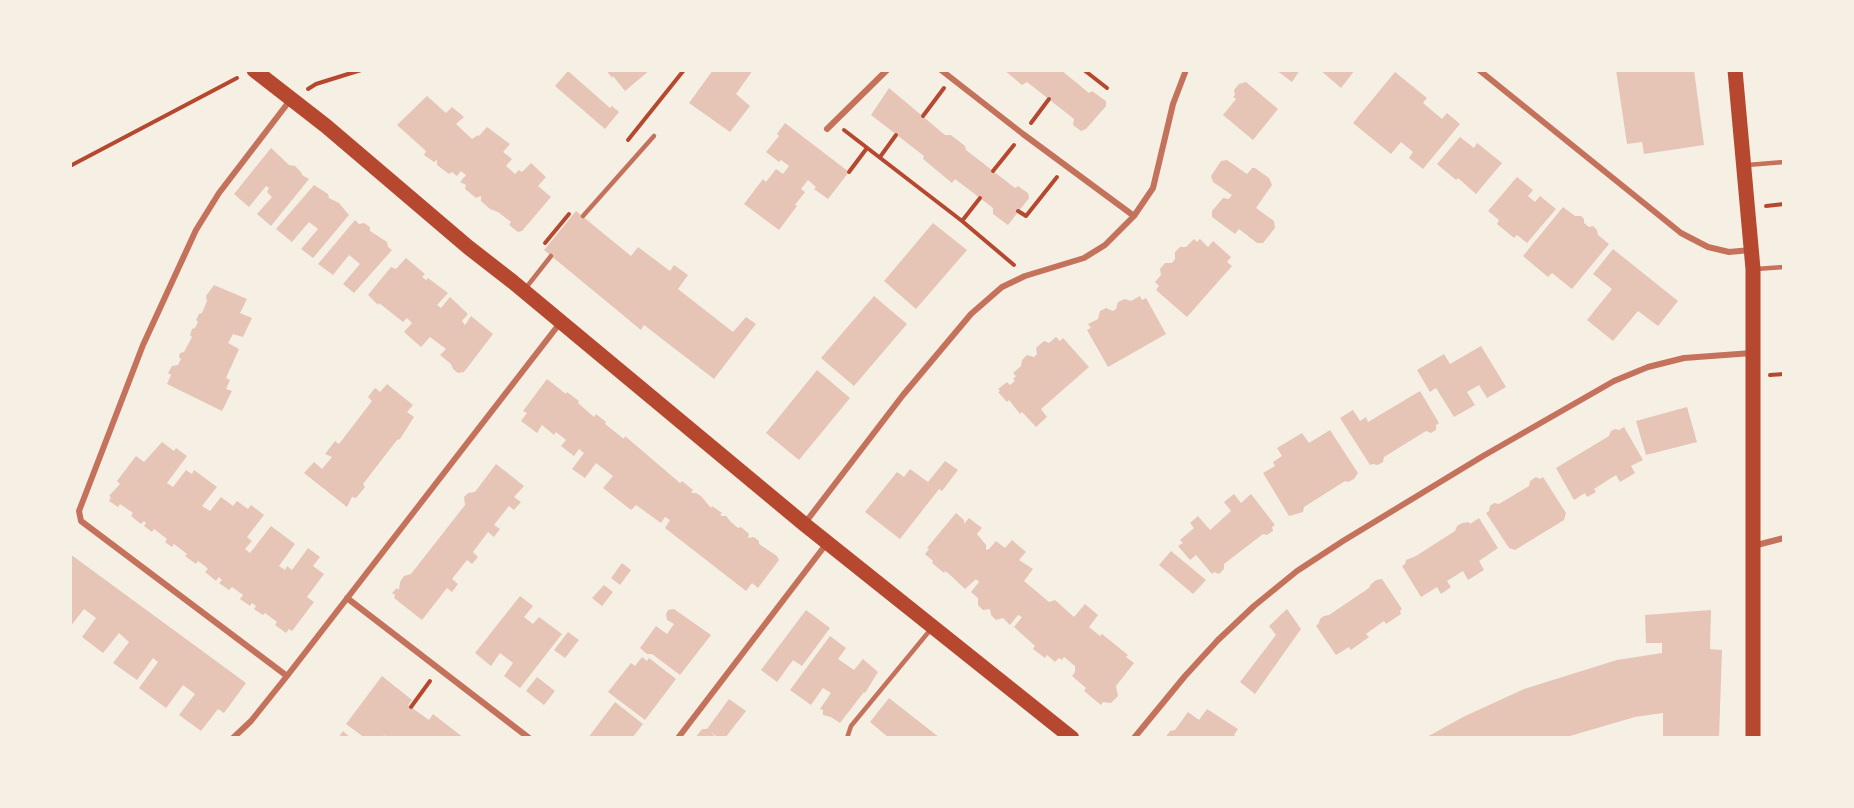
<!DOCTYPE html>
<html>
<head>
<meta charset="utf-8">
<style>
  body { margin:0 }
  #map { position:relative; width:1854px; height:808px; overflow:hidden; background:#f6efe4; font-family:Jost,sans-serif }
  canvas { display:block }
  .frame { position:absolute; inset:0; border:72px solid #f6efe4; pointer-events:none }
</style>
</head>
<body>
<div id="map">
<canvas width="1854" height="808"></canvas>
<div class="frame"></div>
</div>
<script>
const ctx = document.querySelector('canvas').getContext('2d');
ctx.lineJoin = 'round';
function fillPath(path, color) {
  ctx.fillStyle = color;
  ctx.fill(path, 'evenodd');
}
function shape(rows) {
  const path = new Path2D();
  for (const r of rows) {
    path.moveTo(r[0], r[1]);
    for (let i = 2; i < r.length; i += 2) path.lineTo(r[i], r[i + 1]);
  }
  return path;
}
function stroke(path, color, width, dash) {
  ctx.strokeStyle = color;
  ctx.lineWidth = width;
  ctx.lineCap = dash ? 'butt' : 'round';
  ctx.setLineDash(dash || []);
  ctx.stroke(path);
}
const building = shape([
  [606,70,650,70,625,91,613,76,612,78],
  [713,70,753,70,736,94,750,106,730,132,689,103],
  [1004,70,1061,70,1089,93,1092,91,1106,101,1106,106,1086,129,1081,131,1073,125,1074,119,1027,82,1022,85],
  [1276,70,1300,70,1292,82],
  [1320,70,1355,70,1341,88],
  [1616,70,1694,70,1704,145,1644,154,1642,142,1627,144],
  [568,71,610,108,612,106,619,112,605,129,555,86],
  [1395,72,1427,98,1423,103,1442,119,1447,113,1460,124,1423,169,1409,158,1413,152,1401,142,1391,154,1353,123],
  [1246,82,1278,109,1253,140,1223,115,1236,99,1233,97,1235,95,1234,90,1239,84],
  [889,88,945,135,951,135,965,146,966,150,1015,188,1018,186,1028,193,1029,198,1008,225,993,214,993,208,955,179,952,183,923,159,924,156,871,115],
  [427,96,446,113,452,107,464,117,456,124,472,139,478,135,479,136,487,127,510,144,503,152,512,159,506,166,515,174,519,170,522,172,531,163,546,177,538,186,551,197,522,231,518,232,509,225,511,222,498,212,490,209,481,201,481,196,476,198,465,189,466,185,460,182,466,175,461,171,457,176,452,172,449,174,437,165,437,160,434,162,424,155,426,151,397,125],
  [785,123,849,172,828,199,814,189,816,187,808,180,801,189,805,192,795,205,797,206,779,230,744,204,763,179,766,182,776,169,783,174,789,166,781,160,779,162,766,152,779,136,777,134],
  [1460,137,1474,148,1477,143,1502,163,1476,194,1458,178,1456,180,1437,164],
  [271,148,289,165,295,166,301,172,302,175,309,179,271,226,257,214,272,197,267,192,269,188,266,186,249,207,234,194],
  [1227,160,1247,174,1252,168,1255,168,1269,178,1272,185,1256,208,1274,221,1275,228,1263,243,1257,243,1239,229,1235,234,1212,217,1212,211,1223,198,1229,199,1232,195,1213,182,1211,176,1221,161],
  [1517,177,1533,190,1528,196,1535,202,1540,196,1556,209,1527,243,1517,235,1514,238,1497,224,1499,220,1488,211],
  [314,185,328,194,329,198,339,203,349,215,313,258,301,249,318,229,309,222,292,242,276,229],
  [1563,207,1575,216,1581,216,1584,219,1584,223,1589,227,1593,226,1597,230,1598,235,1609,244,1572,289,1552,273,1548,277,1523,256],
  [576,211,631,256,638,247,670,271,674,265,688,275,678,289,733,332,746,317,756,324,714,379,644,325,641,330,544,250],
  [355,220,359,224,364,223,370,227,370,231,387,242,388,247,392,250,354,293,343,284,360,264,349,255,333,275,318,264],
  [933,223,967,250,916,309,884,281],
  [1194,239,1197,242,1200,239,1208,247,1213,241,1231,257,1227,262,1232,266,1187,317,1156,290,1159,286,1155,282,1161,275,1160,269,1165,263,1172,263,1175,259,1175,252,1180,247,1186,247],
  [1613,249,1678,301,1658,326,1638,311,1613,341,1587,320,1612,289,1593,274],
  [406,258,425,274,422,277,426,280,428,278,448,293,437,305,441,308,450,297,468,314,462,321,465,325,471,316,493,334,464,372,458,373,453,369,451,364,440,355,446,349,430,337,421,347,404,332,412,323,407,318,403,322,379,303,378,305,368,295,391,267,396,269],
  [214,285,247,299,240,313,252,318,243,337,233,334,228,343,239,349,226,378,230,380,226,389,232,391,222,411,167,384,171,375,168,373,172,366,178,365,181,359,179,357,180,353,184,352,192,337,190,335,192,329,195,328,198,322,196,320,199,314,202,313,207,301,206,296],
  [874,296,907,324,854,386,821,358],
  [1140,296,1142,300,1146,298,1166,334,1108,367,1087,330,1091,328,1088,324,1098,319,1100,311,1106,308,1113,311,1116,309,1118,302,1125,299,1131,301],
  [1056,337,1060,341,1063,338,1089,367,1041,409,1047,417,1036,427,1022,412,1020,414,1009,400,1007,402,998,392,1000,391,998,389,1007,382,1010,385,1015,381,1013,379,1016,376,1013,373,1021,366,1022,360,1027,355,1034,357,1037,354,1036,348,1044,341,1049,343],
  [1481,346,1506,387,1487,398,1479,385,1467,392,1475,405,1454,417,1436,388,1430,392,1417,370,1444,354,1450,364],
  [817,370,850,398,799,460,766,433],
  [547,379,566,394,567,392,579,401,578,403,594,417,596,414,606,422,605,424,624,439,625,436,680,483,682,481,693,490,691,493,696,493,701,496,711,508,712,506,722,513,720,515,722,516,726,516,731,522,738,528,741,527,749,534,748,538,754,537,759,541,759,544,777,556,779,560,758,588,752,583,746,591,665,528,670,520,665,517,661,523,636,505,631,510,603,488,613,476,596,463,585,478,572,469,584,453,579,449,574,456,561,446,566,440,556,432,554,435,542,425,537,433,521,421,527,413,523,411],
  [387,384,413,405,407,412,414,417,400,439,397,440,363,484,365,487,356,498,352,497,347,507,304,473,314,462,322,469,332,457,325,454,335,441,339,444,372,401,368,397,375,388,380,392],
  [1420,391,1439,423,1436,425,1436,430,1431,433,1426,431,1384,457,1383,462,1378,465,1373,464,1370,465,1340,418,1353,410,1360,421,1366,417,1368,422],
  [1687,407,1697,442,1646,455,1636,421],
  [1624,427,1643,460,1631,466,1635,473,1620,482,1616,475,1594,489,1596,492,1587,497,1585,493,1574,500,1556,468,1609,436,1611,431,1615,429,1619,430],
  [1330,430,1358,473,1354,479,1348,482,1345,481,1304,507,1303,512,1289,516,1263,473,1275,466,1273,462,1282,456,1277,448,1302,433,1309,443],
  [162,442,174,451,176,448,187,456,167,483,173,487,186,470,192,474,194,470,217,487,202,506,210,511,221,497,233,506,237,501,248,509,251,505,264,515,247,537,252,541,245,549,250,553,271,526,295,544,279,566,285,570,287,566,292,570,308,548,320,557,313,566,324,574,307,597,314,602,292,631,289,629,286,633,275,625,277,622,265,613,263,615,254,609,256,606,252,603,250,606,240,599,243,595,232,587,229,590,219,583,222,580,219,577,216,581,205,572,208,569,205,566,198,561,196,564,185,556,187,554,174,544,172,547,165,542,167,539,154,529,152,532,144,526,146,523,144,521,141,524,131,516,133,513,120,504,118,507,109,501,111,497,109,496,120,484,117,481,136,456,144,462],
  [945,461,958,470,942,491,939,489,900,539,865,512,897,472,904,477,910,469,928,482],
  [496,464,524,486,514,497,521,502,514,510,509,506,494,525,500,529,494,537,488,532,473,552,478,557,472,564,467,560,452,579,458,584,452,592,447,588,422,620,394,598,395,595,392,593,397,588,399,590,400,582,404,576,411,574,465,505,464,497,468,493,475,492],
  [1536,477,1540,479,1543,477,1566,513,1564,520,1515,550,1509,548,1486,513,1489,511,1490,506,1494,503,1499,504,1529,486,1530,481],
  [1234,494,1241,503,1251,494,1275,525,1272,527,1273,531,1267,535,1263,534,1224,564,1224,569,1219,574,1214,572,1212,574,1196,555,1190,560,1178,546,1183,543,1180,540,1194,528,1190,523,1198,516,1210,530,1220,521,1231,511,1224,502],
  [956,513,964,520,964,524,969,518,982,528,977,534,986,545,986,550,989,549,996,541,1005,548,1012,540,1026,552,1019,560,1033,569,1024,581,1049,602,1055,600,1074,617,1085,604,1098,615,1089,627,1100,636,1102,634,1128,655,1126,657,1134,663,1116,686,1118,696,1111,703,1103,702,1101,705,1084,691,1086,688,1072,676,1075,672,1075,666,1064,657,1062,660,1059,658,1055,662,1047,655,1045,658,1033,649,1035,646,1014,627,1022,617,1018,615,1010,625,1003,618,996,620,991,615,990,609,983,610,978,605,978,598,971,592,979,582,976,579,965,589,948,573,945,571,944,573,932,563,933,561,925,554,929,549,927,548],
  [1479,518,1498,548,1479,561,1484,570,1468,580,1463,571,1447,581,1451,587,1441,594,1437,587,1421,597,1402,566,1405,564,1406,560,1416,556,1455,531,1457,526,1462,523,1469,522,1470,524],
  [1171,551,1206,580,1193,594,1159,565],
  [70,554,246,683,224,713,218,709,201,731,179,715,195,694,183,685,166,708,139,688,158,662,153,658,137,680,113,663,129,642,119,633,103,653,82,637,96,618,84,609,70,627],
  [622,563,631,570,620,585,611,578],
  [1382,579,1402,609,1400,611,1401,614,1386,624,1384,621,1370,631,1366,634,1369,637,1351,650,1349,647,1336,655,1316,626,1319,623,1320,619,1324,616,1329,615,1369,588,1371,584,1376,580],
  [604,585,613,592,602,606,592,598],
  [520,596,533,606,524,617,533,624,539,617,562,634,520,688,504,676,513,663,500,653,491,666,475,653],
  [674,609,711,635,680,675,652,654,647,654,640,648,656,626,667,634,674,624,667,620,666,614,668,610],
  [1287,609,1301,629,1255,694,1240,682,1276,635,1269,626],
  [806,610,830,628,802,666,793,660,777,682,761,670],
  [1711,610,1710,649,1722,650,1719,738,1663,738,1663,713,1635,717,1563,738,1425,738,1463,717,1524,689,1617,660,1662,653,1662,643,1646,643,1645,615],
  [568,632,579,640,565,658,554,650],
  [830,636,846,648,838,659,854,670,863,659,878,672,865,693,864,692,840,723,831,717,823,715,823,710,820,709,831,693,823,688,811,705,790,690],
  [642,657,647,661,649,658,676,679,645,720,608,692,631,663,635,666],
  [382,676,412,700,408,705,429,720,433,714,464,738,387,738,384,735,382,738,365,738,346,724],
  [537,677,555,691,544,705,526,691],
  [889,698,940,738,889,738,870,722],
  [729,699,746,711,725,738,718,738,711,732,716,738,695,738,702,729,707,729],
  [615,702,643,724,632,738,588,738],
  [1207,709,1238,729,1234,735,1237,738,1165,738,1170,731,1175,730,1188,712,1199,720],
  [343,731,351,738,338,738]
]);
const path = shape([
  [1084,70,1107,88],
  [308,89,316,84,361,70],
  [923,116,944,88],
  [1031,123,1049,99],
  [844,130,962,221,1014,265],
  [628,140,684,70],
  [880,157,896,135],
  [70,166,237,78],
  [993,171,1014,145],
  [849,172,867,148],
  [1766,206,1784,204],
  [1018,211,1026,216,1057,177],
  [962,221,980,198],
  [545,243,569,214],
  [1770,375,1784,374],
  [411,707,430,681]
]);
const service = shape([
  [1747,165,1784,162],
  [583,216,654,136],
  [1756,269,1784,267],
  [525,289,551,256],
  [847,738,851,726,931,629]
]);
const minor = shape([
  [941,70,1023,134,1134,216],
  [1479,70,1681,233,1708,247,1729,252,1751,250],
  [827,129,887,70],
  [805,523,903,395,971,314,1002,287,1025,276,1084,258,1105,245,1134,216,1153,188,1173,104,1186,70],
  [1753,546,1784,538],
  [347,598,529,738],
  [287,676,81,521,79,511,143,345,196,230,219,193,291,99],
  [233,738,251,721,287,676,560,323],
  [678,738,827,543],
  [1134,738,1185,676,1218,640,1254,606,1297,571,1343,541,1483,456,1614,381,1648,367,1684,358,1752,353]
]);
const primary = shape([
  [254,70,326,126,468,247,513,282,804,524,1072,738],
  [1735,70,1753,269,1753,738]
]);
fillPath(building, '#e6c5b7');
stroke(path, '#b5482f', 4);
stroke(service, '#c5725c', 4.5);
stroke(minor, '#c5725c', 6);
stroke(primary, '#b5482f', 15);
</script>
</body>
</html>
